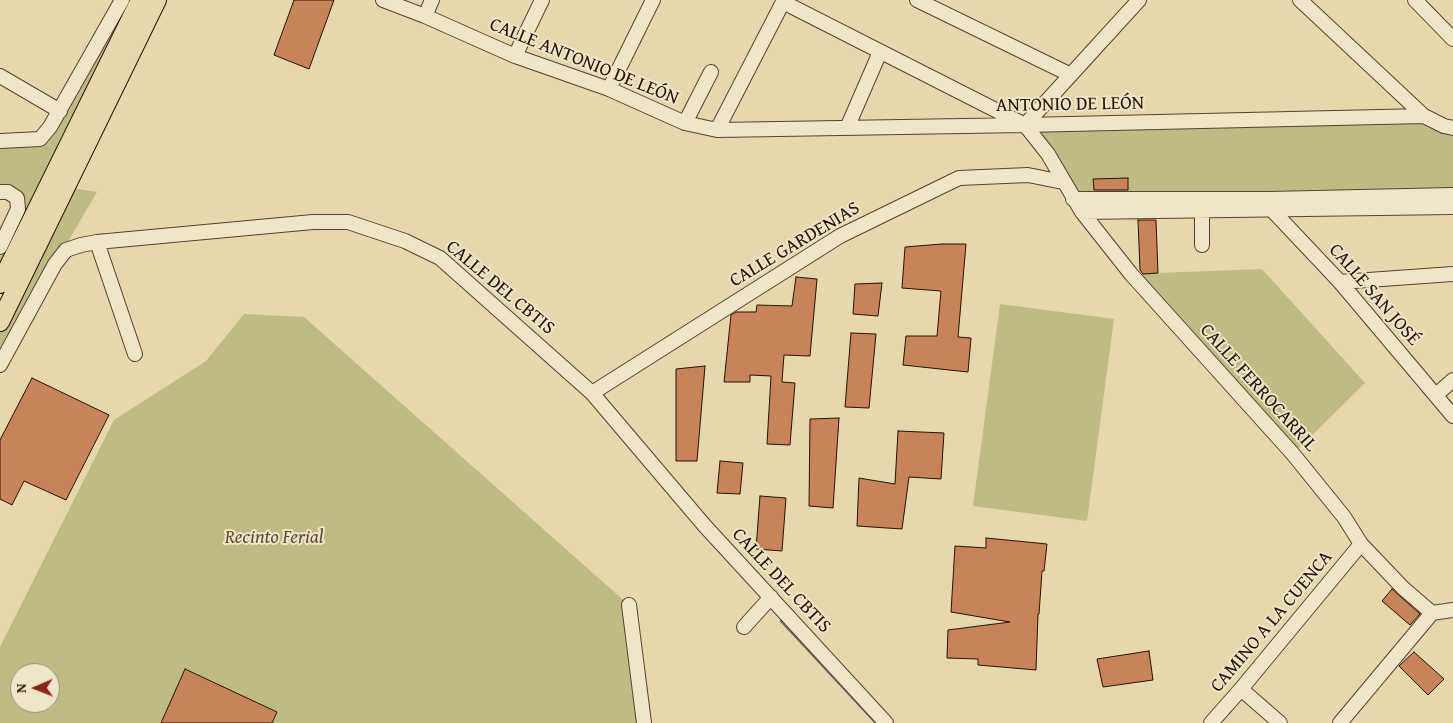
<!DOCTYPE html>
<html>
<head>
<meta charset="utf-8">
<style>
  body { margin:0 }
  #map { position:relative; width:1453px; height:723px; overflow:hidden; background:#e7d8ab; font-family:"Gentium Book Plus",serif }
  canvas { display:block }
  .north { position:absolute; left:10px; top:663px; width:50px; height:50px; box-sizing:border-box; background:#efe6c8; border:1px solid #9f907a; border-radius:50%; rotate:269deg; font-size:14px; font-weight:700; line-height:20px; text-align:center; color:#270f06 }
  .north::after { content:''; display:block; margin:auto; width:18px; height:22px; background:#8f2418; clip-path:polygon(50% 0,100% 100%,50% 72%,0 100%) }
</style>
</head>
<body>
<div id="map">
<canvas width="1453" height="723"></canvas>
<div class="north">N</div>
</div>
<script>
const ctx = document.querySelector('canvas').getContext('2d');
ctx.lineJoin = 'round';
function fillPath(path, color) {
  ctx.fillStyle = color;
  ctx.fill(path, 'evenodd');
}
function shape(rows) {
  const path = new Path2D();
  for (const r of rows) {
    path.moveTo(r[0], r[1]);
    for (let i = 2; i < r.length; i += 2) path.lineTo(r[i], r[i + 1]);
  }
  return path;
}
function stroke(path, color, width, dash) {
  ctx.strokeStyle = color;
  ctx.lineWidth = width;
  ctx.lineCap = dash ? 'butt' : 'round';
  ctx.setLineDash(dash || []);
  ctx.stroke(path);
}
function label(font, color, halo, rows, align = 'center') {
  ctx.font = font + ' "Gentium Book Plus",serif';
  ctx.lineWidth = 4;
  ctx.setLineDash([]);
  ctx.textBaseline = 'middle';
  ctx.strokeStyle = halo;
  ctx.fillStyle = color;
  for (const [text, x, y, turn = 0] of rows) {
    ctx.save();
    ctx.translate(x, y);
    ctx.rotate((+turn || 0) * Math.PI / 180);
    ctx.textAlign = isNaN(turn) ? turn : align;
    if (halo) ctx.strokeText(text, 0, 0);
    ctx.fillText(text, 0, 0);
    ctx.restore();
  }
}
const green = shape([
  [122,0,140,0,0,283,0,247,18,209,0,192,0,141,40,138],
  [1424,116,1453,128,1453,207,1073,199,1025,125],
  [66,187,97,192,55,264,0,365,0,322],
  [1262,269,1365,383,1293,454,1131,274],
  [1000,304,1114,319,1087,521,973,506],
  [244,314,304,317,629,605,644,723,0,723,0,647,114,420,206,361],
  [20,673,50,673,50,703,20,703]
]);
const stream = shape([
  [782,621,877,723]
]);
const building = shape([
  [294,0,334,0,309,69,274,55,294,0],
  [1128,178,1128,190,1094,190,1093,179,1128,178],
  [1138,220,1156,220,1158,273,1143,274,1140,270,1138,220],
  [942,244,966,244,958,337,971,338,968,372,903,365,906,336,937,336,941,291,902,288,905,247,942,244],
  [796,277,817,279,810,356,784,355,782,382,795,383,790,445,767,444,771,376,750,375,750,382,724,382,731,315,736,312,756,312,757,305,792,306,796,277],
  [882,283,878,316,853,314,855,284,882,283],
  [851,333,876,334,869,408,845,407,851,333],
  [705,366,697,461,676,461,676,369,705,366],
  [32,378,109,415,66,500,24,481,12,505,0,499,0,440,32,378],
  [839,418,833,508,809,506,810,419,839,418],
  [898,431,944,433,941,479,909,477,902,529,857,526,859,478,895,484,898,431],
  [720,461,743,463,740,494,717,493,720,461],
  [760,496,786,498,782,551,756,549,760,496],
  [986,538,1047,544,1044,571,1042,571,1039,614,1038,614,1036,670,978,665,978,659,947,658,948,630,1010,622,951,612,955,546,986,548,986,538],
  [1392,589,1420,614,1410,625,1382,601,1392,589],
  [1149,651,1153,680,1103,687,1097,659,1149,651],
  [1414,652,1444,679,1428,695,1399,666,1414,652],
  [185,669,277,712,272,723,161,723,185,669]
]);
const minor = shape([
  [383,0,425,16,515,56,609,89,685,123,717,130,1025,125,1424,116],
  [917,0,1071,75],
  [1300,0,1424,116,1444,126,1453,128],
  [1415,0,1453,39],
  [783,2,1025,125,1048,154,1082,212,1131,274,1293,454,1344,517,1361,544,1403,588,1432,613],
  [425,16,432,0],
  [515,56,542,0],
  [0,76,60,111],
  [609,89,653,0],
  [685,123,711,72],
  [1025,125,1139,0],
  [847,128,880,52],
  [717,130,784,0],
  [0,141,40,139,50,127,122,0],
  [0,192,8,192,17,198,18,209,0,247],
  [1073,199,1268,199,1453,195],
  [1202,202,1202,245],
  [1270,205,1272,210,1340,282,1453,416],
  [1082,212,1453,207],
  [97,242,135,354],
  [1340,282,1453,274],
  [0,365,55,264,66,250,81,245,97,242,313,222,348,222,405,241,440,258,592,393,704,525,886,723],
  [592,393,840,236,959,178,1028,175,1063,182],
  [1436,395,1453,380],
  [629,605,644,723],
  [1432,613,1453,610],
  [744,627,771,597],
  [1241,689,1280,723],
  [1211,723,1241,689,1361,544],
  [1340,723,1432,613]
]);
const major = shape([
  [0,284,140,0],
  [0,322,157,0]
]);
const streetNames = [
  ["CALLE ANTONIO DE LEÓN",584,62,22],
  ["ANTONIO DE LEÓN",1070,105,-1],
  ["CALLE GARDENIAS",795,245,-31],
  ["CALLE DEL CBTIS",500,288,40],
  ["CALLE SAN JOSÉ",1374,295,49],
  ["CALLE FERROCARRIL",1258,388,48],
  ["CALLE DEL CBTIS",781,581,47],
  ["CAMINO A LA CUENCA",1272,622,-50]
];
const parkNames = [
  ["Recinto Ferial",274,538]
];
fillPath(green, '#bebc83');
stroke(stream, '#6c746e', 4);
fillPath(building, '#c68458');
stroke(building, '#270f06', 1);
stroke(minor, '#57412f', 16);
stroke(major, '#270f06', 20);
stroke(minor, '#efe6c8', 14);
stroke(major, '#e7d8ab', 18);
label('19px', '#270f06', '#efe6c8', streetNames);
label('italic 19px', '#5c4c32', '#efe6c8', parkNames);
</script>
</body>
</html>
